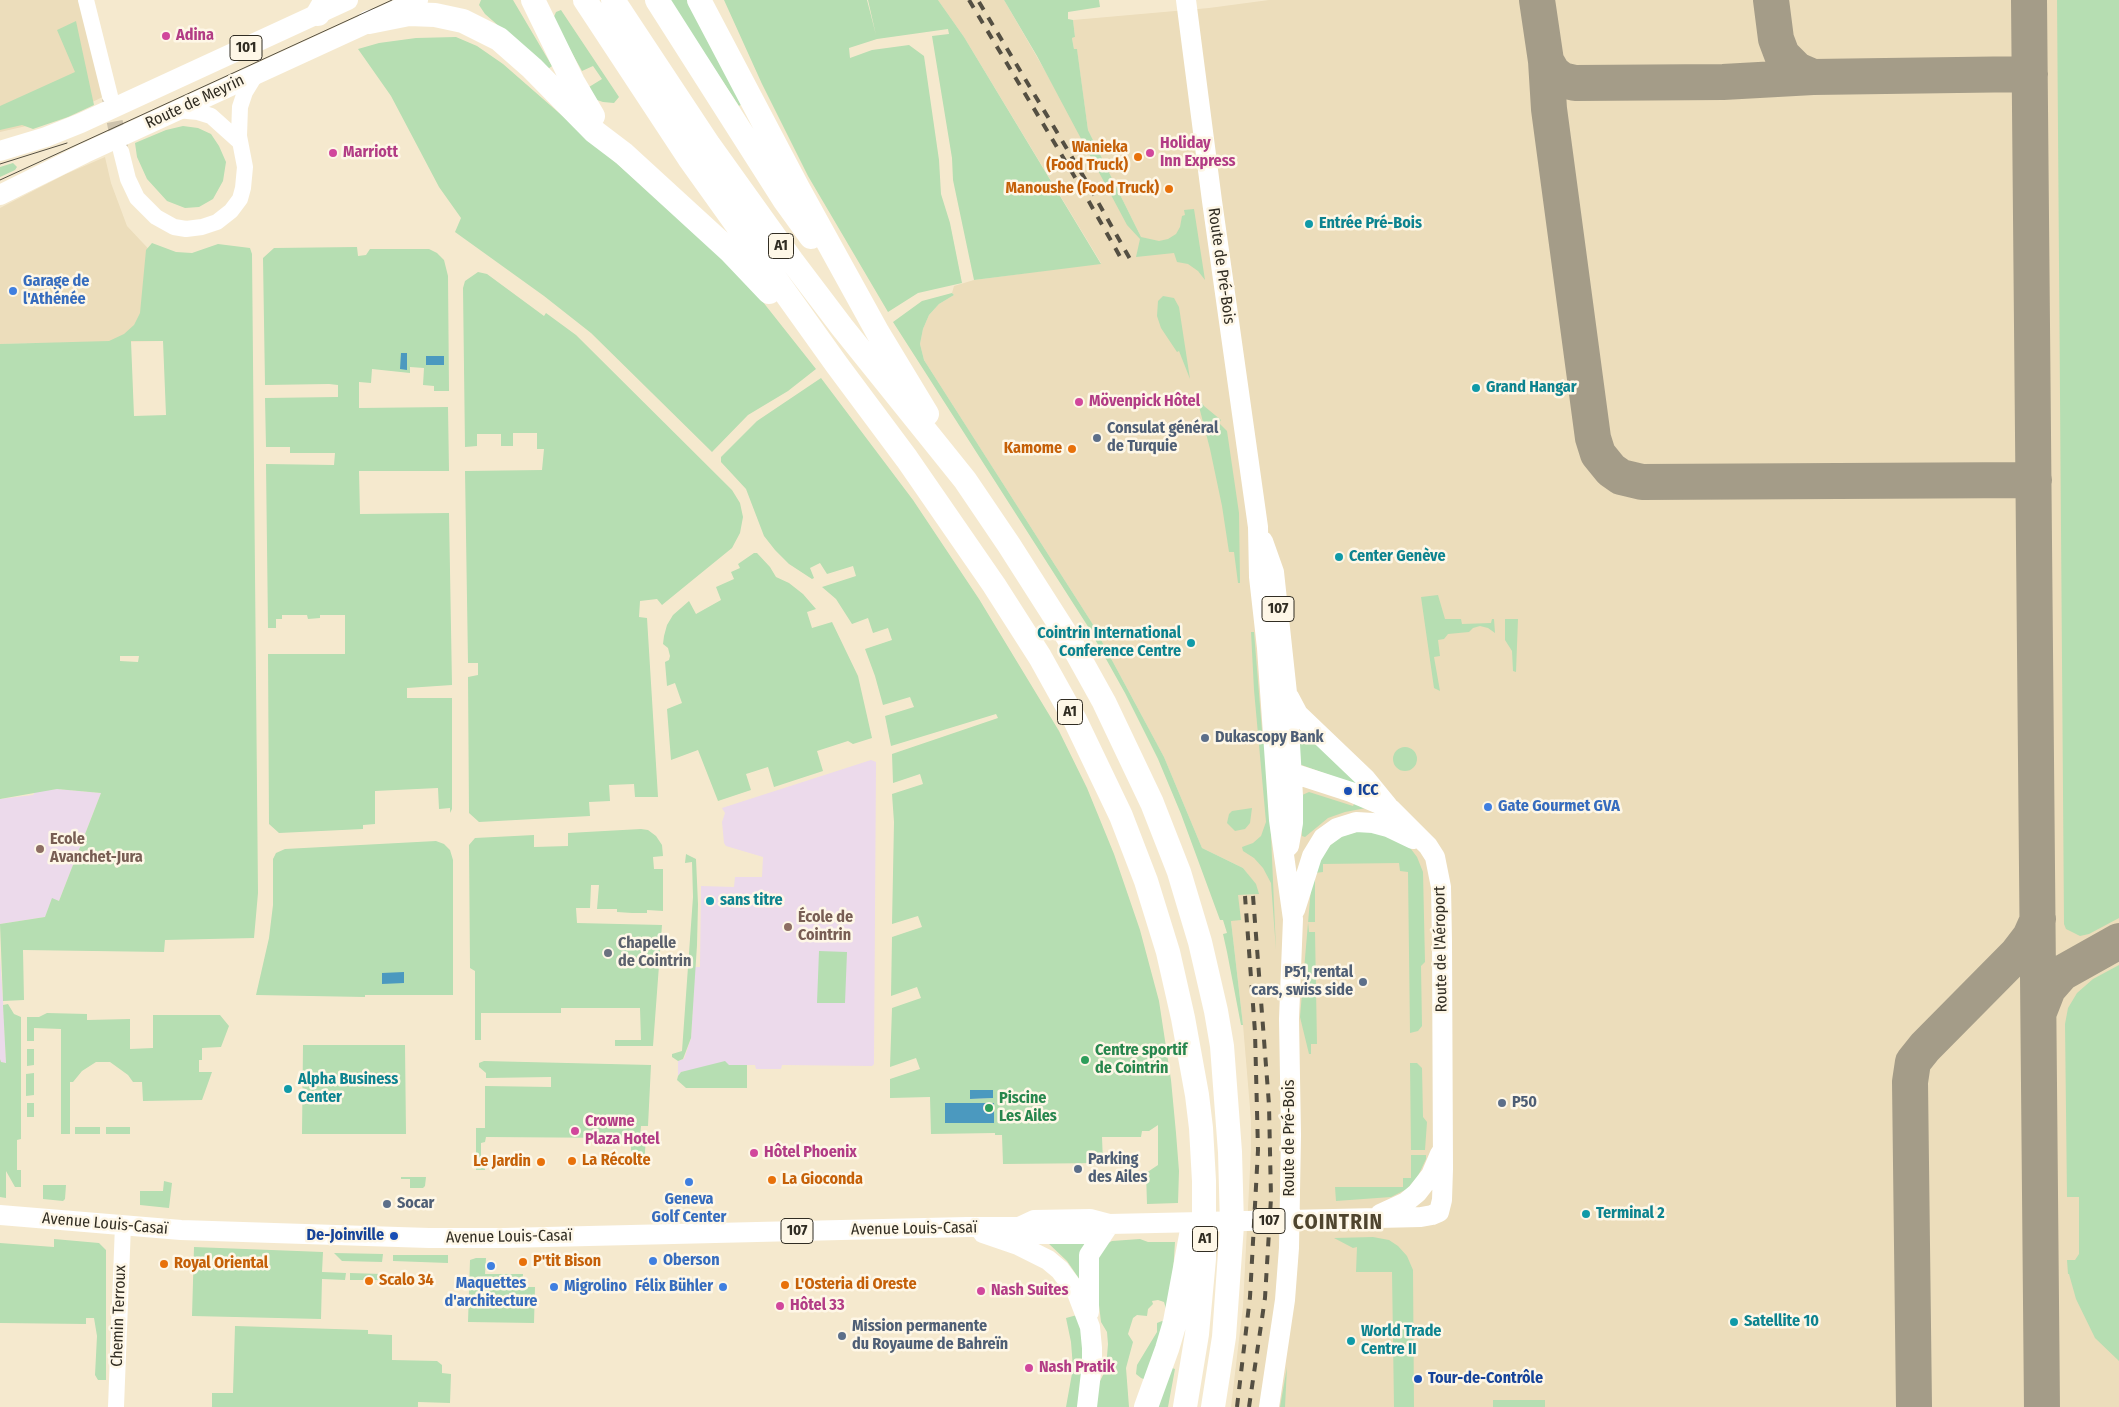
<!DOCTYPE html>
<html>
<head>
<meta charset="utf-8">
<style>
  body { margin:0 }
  canvas { display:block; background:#f5e9ce }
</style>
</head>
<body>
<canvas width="2119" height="1407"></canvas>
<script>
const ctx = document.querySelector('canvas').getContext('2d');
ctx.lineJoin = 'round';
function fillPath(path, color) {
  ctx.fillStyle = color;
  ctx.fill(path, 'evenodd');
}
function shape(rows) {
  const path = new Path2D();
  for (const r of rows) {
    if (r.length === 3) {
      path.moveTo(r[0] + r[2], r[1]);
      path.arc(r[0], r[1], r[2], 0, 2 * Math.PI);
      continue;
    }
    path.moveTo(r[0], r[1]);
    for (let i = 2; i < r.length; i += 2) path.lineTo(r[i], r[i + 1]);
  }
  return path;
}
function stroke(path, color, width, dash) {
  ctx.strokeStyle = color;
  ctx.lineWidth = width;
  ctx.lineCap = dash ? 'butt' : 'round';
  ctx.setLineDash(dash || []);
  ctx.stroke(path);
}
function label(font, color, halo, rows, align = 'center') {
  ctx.font = font + ' "Fira Sans Condensed",sans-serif';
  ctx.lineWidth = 5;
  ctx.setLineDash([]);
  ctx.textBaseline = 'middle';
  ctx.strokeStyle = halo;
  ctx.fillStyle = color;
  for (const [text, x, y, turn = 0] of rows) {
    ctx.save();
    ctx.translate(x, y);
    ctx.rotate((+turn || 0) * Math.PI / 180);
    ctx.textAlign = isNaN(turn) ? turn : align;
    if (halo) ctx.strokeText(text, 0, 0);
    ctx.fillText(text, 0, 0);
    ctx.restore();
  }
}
const built = shape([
  [0,0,91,0,113,92,57,119,0,132],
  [938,0,1004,0,1141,237,1088,130,1077,50,1074,49,1073,44,1072,38,1075,37,1073,20,1209,8,1269,0,2119,0,2119,1407,1231,1407,1243,1306,1251,1149,1251,1120,1243,1025,1231,921,1238,895,1258,894,1247,873,1243,868,1202,848,1164,757,1092,623,924,360,920,344,923,329,929,315,939,304,954,295,952,293,954,286,974,280,1101,263,964,37],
  [105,157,111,183,127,226,158,259,163,341,0,344,0,208,66,174]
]);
const education = shape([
  [871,760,876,762,874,1064,872,1066,782,1065,781,1069,756,1069,755,1065,729,1065,681,1072,678,1076,678,1061,684,1059,691,1038,695,967,700,967,701,886,734,887,735,877,762,877,763,857,726,846,724,843,722,822,725,813,722,808],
  [57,789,101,793,59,901,52,899,45,917,0,924,0,799,33,795,35,792],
  [0,957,3,1001,6,1063,1,1062,0,1059]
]);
const green = shape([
  [481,0,513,0,552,66,548,69,485,14,479,5],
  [669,0,692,0,745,102,739,106],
  [724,0,867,0,876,35,868,0,938,0,964,37,1101,264,974,280,953,180,952,158,932,36,949,34,948,29,877,39,849,48,850,58,872,50,909,45,924,56,939,160,941,194,950,223,962,283,918,293,888,312,808,176,762,84],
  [1004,0,1099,0,1100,7,1068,12,1068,19,1073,20,1075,37,1072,38,1073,44,1074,49,1077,49,1088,130,1141,237,1159,241,1168,239,1176,234,1180,227,1182,216,1185,215,1184,210,1194,209,1205,280,1198,271,1188,264,1177,262,1174,253,1136,257,1140,239,1127,225,1037,56],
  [2057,0,2119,0,2119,918,2089,934,2080,936,2066,929,2064,924],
  [561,10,619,97,614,103,603,102,594,99,589,87,602,79,593,66,582,71,553,19,556,12],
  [76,21,94,105,68,117,33,129,22,125,0,130,0,106,75,72,57,30],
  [456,37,477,46,503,64,708,243,759,297,816,369,788,391,748,415,712,452,591,333,544,296,455,232,461,218,439,187,391,96,358,49,379,43,416,38],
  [183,126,198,128,211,134,219,146,226,162,223,181,213,199,199,207,185,208,167,201,147,179,137,157,135,143,166,130],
  [13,163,17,167,15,170,0,177,0,167],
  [152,243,176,252,192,253,218,244,250,248,252,254,258,893,254,938,165,940,164,952,23,950,24,1000,3,1001,0,924,45,917,52,898,59,901,101,793,57,789,0,799,0,344,109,341,124,334,134,325,140,313,146,250],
  [131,341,163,341,166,415,134,416],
  [120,656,139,656,138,662,120,661],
  [357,247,358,256,366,255,370,249,429,249,437,253,444,260,448,276,449,391,434,391,434,386,423,385,424,368,410,367,410,373,372,369,371,383,359,382,359,408,448,407,449,471,359,471,360,514,449,513,452,685,407,688,407,698,452,698,452,809,450,813,450,808,439,809,438,788,375,791,375,824,363,825,363,829,279,833,269,824,268,654,345,654,345,615,320,615,320,618,308,619,307,615,282,615,282,619,276,619,276,628,268,628,266,464,334,465,335,453,290,453,290,447,266,447,265,398,338,397,338,385,329,384,265,385,263,258,274,248],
  [478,272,487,274,544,316,546,313,576,335,732,490,740,503,743,517,740,533,732,548,700,574,662,605,657,599,640,601,639,617,647,618,658,797,635,797,634,784,609,785,610,801,589,802,590,816,479,822,469,813,468,677,478,675,478,663,468,663,465,471,542,470,544,449,537,449,537,433,513,433,513,446,501,446,501,434,477,434,477,446,465,447,463,288,465,281],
  [952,293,954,295,939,304,929,315,923,329,920,344,924,360,1092,623,1164,757,1202,848,1243,868,1256,884,1259,894,1238,895,1241,920,1231,921,1243,1025,1241,1025,1227,952,1223,934,1227,933,1223,920,1220,920,1181,814,1158,759,1125,693,1087,625,893,322,922,301],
  [1163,296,1174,298,1179,307,1190,379,1179,351,1177,352,1161,328,1157,316,1158,301],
  [821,378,913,500,979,599,1059,731,1087,788,1114,854,1140,930,1159,1001,1171,1080,1176,1133,1179,1171,1178,1203,1147,1204,1146,1173,1158,1165,1158,1125,1149,1131,1142,1131,1141,1137,1102,1137,1103,1163,1003,1164,1002,1135,995,1135,995,1133,931,1134,930,1097,890,1098,890,1079,920,1069,916,1058,890,1067,892,1008,921,998,917,987,891,996,892,937,922,927,918,916,892,924,894,822,892,794,923,784,920,774,893,783,892,754,998,718,996,714,891,746,885,716,914,707,910,697,883,705,875,676,865,649,892,640,888,628,873,633,868,618,852,624,836,599,822,587,856,576,853,566,827,574,820,563,810,568,814,578,812,579,789,564,775,550,764,536,746,489,721,462,721,457,757,421],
  [970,1090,993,1090,993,1098,970,1099],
  [1196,395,1204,406,1221,420,1219,423,1227,431,1239,513,1240,583,1238,583,1234,552,1229,552,1222,506,1210,449],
  [754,553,757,553,770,567,776,577,789,583,803,594,816,609,807,612,812,628,832,622,858,676,872,738,853,744,848,741,817,751,823,771,774,787,768,767,746,774,751,790,718,801,698,750,671,760,667,709,682,703,675,683,667,686,665,662,669,660,670,656,668,648,663,644,664,636,667,625,673,615,689,601,696,614,721,600,716,587,734,579,731,572,740,568,738,564],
  [1438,595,1445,619,1461,619,1462,624,1491,623,1492,619,1494,619,1495,633,1488,628,1480,626,1473,628,1469,632,1448,634,1444,639,1438,640,1440,656,1434,657,1440,691,1434,688,1421,597],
  [1505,619,1518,619,1516,672,1513,671,1512,651,1505,640],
  [1251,632,1254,632,1263,743,1267,743,1276,950,1271,883,1263,868,1254,858,1243,851,1242,847,1253,843,1261,836,1266,822,1254,690],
  [1308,735,1359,782,1357,785,1299,764,1297,739,1306,738],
  [1405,759,12],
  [1309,792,1353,806,1355,802,1366,808,1345,812,1328,818,1305,837,1302,836,1300,796],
  [1252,808,1250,823,1245,829,1235,831,1227,823,1229,814,1232,811],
  [641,829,648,830,656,836,662,845,663,856,653,857,654,869,663,869,663,911,647,910,647,913,632,913,617,912,617,909,597,909,599,885,591,885,590,908,576,908,577,923,662,925,653,1046,615,1046,615,1040,641,1040,640,1008,561,1008,561,1013,481,1013,481,1040,475,1040,475,971,470,968,469,845,475,838,534,835,534,847,568,846,568,833],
  [1366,829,1408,845,1417,857,1423,872,1425,962,1421,966,1422,1026,1418,1031,1410,1033,1408,872,1400,871,1399,863,1323,864,1323,872,1315,873,1315,922,1308,922,1309,932,1315,932,1317,1044,1311,1044,1311,1054,1309,1054,1300,1017,1312,876,1327,848,1340,837],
  [436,841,444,844,450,850,453,860,453,995,365,995,365,997,256,995,269,938,273,905,273,859,276,853,285,849],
  [686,854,696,859,698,904,697,945,691,1038,683,1059,678,1061,672,1057,672,1054,682,1051,693,897,692,862,685,863],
  [819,951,847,952,845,1003,817,1003],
  [2119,965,2119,1361,2095,1338,2076,1299,2069,1274,2068,1274,2067,1260,2075,1260,2079,1254,2079,1197,2067,1197,2065,1024,2068,1008,2077,993,2093,979],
  [8,1004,14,1014,21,1017,21,1139,17,1140,17,1170,21,1170,21,1187,15,1187,6,1171,6,1198,0,1197,0,1059,1,1062,6,1063,3,1005],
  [47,1013,87,1014,87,1020,130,1019,130,1049,153,1048,153,1015,220,1015,229,1026,221,1047,202,1048,202,1060,199,1060,199,1072,212,1072,202,1100,143,1101,142,1082,133,1082,128,1075,110,1062,96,1062,82,1071,73,1082,70,1082,70,1134,61,1134,61,1029,34,1028,34,1041,27,1041,27,1017,39,1017],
  [303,1045,405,1045,406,1134,302,1134],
  [27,1049,34,1049,34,1065,27,1066],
  [484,1061,651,1065,648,1126,641,1126,640,1137,646,1137,644,1166,631,1165,631,1143,627,1143,627,1138,486,1137,485,1142,481,1143,481,1164,485,1165,485,1170,476,1170,476,1128,485,1128,485,1086,551,1087,551,1077,486,1078,486,1073,479,1067,479,1063],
  [725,1061,729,1065,747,1065,747,1088,686,1088,677,1080,678,1076,681,1072],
  [1410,1063,1417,1063,1422,1068,1423,1117,1427,1122,1425,1150,1411,1150],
  [34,1073,34,1095,26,1096,26,1074],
  [27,1103,34,1103,34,1117,27,1117],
  [75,1127,100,1127,100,1134,75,1134],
  [106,1127,130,1127,130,1134,106,1134],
  [1411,1155,1426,1155,1426,1159,1418,1176,1407,1189,1391,1197,1336,1201,1335,1187,1403,1187,1403,1178,1411,1178],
  [401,1177,426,1177,425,1186,423,1188,410,1188,410,1179,401,1179],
  [164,1181,172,1183,169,1208,140,1205,140,1191,163,1191],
  [43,1185,66,1185,65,1199,63,1201,43,1199],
  [1373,1237,1389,1240,1398,1246,1407,1256,1413,1270,1414,1407,1394,1407,1392,1272,1356,1272,1357,1247,1353,1248,1334,1238],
  [54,1239,99,1243,106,1250,106,1380,98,1380,95,1375,97,1336,94,1318,86,1318,86,1324,0,1323,0,1243,54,1247],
  [1140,1239,1148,1242,1175,1242,1173,1274,1166,1309,1164,1302,1158,1300,1152,1301,1153,1304,1148,1309,1147,1316,1137,1315,1133,1318,1128,1334,1133,1342,1126,1368,1129,1407,1095,1407,1099,1383,1106,1369,1108,1344,1107,1332,1101,1322,1096,1279,1097,1257,1106,1244,1112,1241],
  [1048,1243,1085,1243,1082,1283,1067,1261],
  [194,1247,323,1252,322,1272,346,1273,345,1280,322,1279,321,1319,192,1316],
  [334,1253,383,1254,382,1262,342,1261],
  [393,1255,448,1255,448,1263,393,1261],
  [476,1258,486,1258,485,1274,523,1274,522,1287,535,1287,534,1323,468,1322,470,1260],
  [350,1273,382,1274,382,1280,350,1280],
  [1077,1315,1083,1335,1084,1352,1079,1407,1066,1407,1073,1368,1071,1342,1066,1318],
  [1162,1321,1164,1322,1146,1380,1141,1378,1136,1374,1137,1365,1157,1332,1157,1323],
  [235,1326,368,1330,368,1334,392,1335,392,1360,437,1361,442,1365,442,1373,451,1374,450,1403,418,1402,418,1407,212,1407,212,1393,233,1393],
  [1169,1367,1175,1369,1168,1407,1155,1407],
  [1287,1367,1285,1407,1280,1407],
  [1493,1400,1545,1400,1545,1407,1493,1407]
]);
const water = shape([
  [401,353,407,353,407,370,400,369],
  [426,356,444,356,444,365,426,365],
  [404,972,404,983,382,984,382,973],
  [970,1090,993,1090,993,1098,970,1099],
  [945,1103,994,1103,994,1123,945,1123]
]);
const taxiway = shape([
  [1537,0,1546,61,1549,109,1593,438,1598,454,1611,470,1621,477,1642,482,2034,480],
  [1771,0,1776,39,1782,55,1797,70,1813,77,2030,74],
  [2029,0,2042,1407],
  [1546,61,1553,73,1562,80,1575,83,1723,82,1813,77],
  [2039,1012,2048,989,2062,973,2119,941],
  [1914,1407,1910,1082,1913,1062,1925,1047,2017,954,2030,937,2038,919]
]);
const minorTunnel = shape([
  [110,98,120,148]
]);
const minor = shape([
  [86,0,110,96],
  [177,110,198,112,211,116,240,142],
  [121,151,128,179,137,198,156,217,174,227,186,229,202,227,217,222,231,211,240,199,243,188,245,167,239,136,240,107,245,92,256,74],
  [116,1407,123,1225]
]);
const major = shape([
  [1186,0,1212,201,1258,527,1259,577,1267,648,1279,820,1293,919,1289,1019,1291,1135,1289,1248,1285,1300,1269,1407],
  [0,151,46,137,81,123,348,0],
  [0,195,85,153,418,0],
  [1263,541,1274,572,1287,693,1293,796,1293,823,1289,846],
  [1289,697,1298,714,1366,779,1388,806],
  [1295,910,1312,856,1323,838,1337,828,1356,822,1373,823,1388,827,1413,839],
  [1380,1214,1406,1202,1417,1193,1431,1175,1440,1154],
  [0,1215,181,1230,429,1238,505,1238,967,1227,1019,1227,1033,1234,1090,1234,1109,1224],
  [1019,1227,1034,1220,1090,1219,1109,1224,1202,1222,1421,1217,1432,1215,1439,1212,1442,1200,1443,1169,1442,941,1441,887,1435,857,1428,846,1391,809,1351,792,1277,768],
  [983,1233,1018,1245,1048,1260,1060,1270,1077,1293,1090,1327,1092,1348,1092,1364,1087,1407],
  [1089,1312,1089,1255,1109,1225]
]);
const highway = shape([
  [533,0,573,82,593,116],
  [585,0,689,158,837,365,907,459,994,585,1040,657,1075,720,1121,816,1146,881,1168,952,1183,1018,1197,1095,1201,1128,1204,1181,1204,1259,1197,1334,1185,1407],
  [613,0,709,145,792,261,842,327,965,480,1009,545,1069,639,1104,702,1152,803,1179,872,1200,942,1216,1011,1222,1046,1230,1152,1232,1225,1224,1337,1213,1407],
  [657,0,785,201,811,237],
  [699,0,798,188,878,333,927,414],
  [318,14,326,0],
  [369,22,409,14,435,15,463,21,499,39,532,68,595,132,624,154,731,252,769,292],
  [1146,1407,1167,1349,1175,1322,1192,1230]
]);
const tram = shape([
  [0,164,67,143],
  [0,180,392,0]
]);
const rail = shape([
  [969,0,1079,184,1122,260],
  [979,2,1085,179,1130,259],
  [1237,1407,1250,1297,1258,1150,1255,1032,1245,896],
  [1249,1407,1265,1298,1271,1198,1269,1105,1253,896]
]);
const markers = [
  [166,36,5,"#d1479c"],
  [333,153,5,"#d1479c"],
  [1150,153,5,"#d1479c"],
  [1138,157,5,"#e8710a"],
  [1169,189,5,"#e8710a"],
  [1309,224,5,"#0f9aa8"],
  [13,291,5,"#3f7fe0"],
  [1476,388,5,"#0f9aa8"],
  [1079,402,5,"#d1479c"],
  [1097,438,5,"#5c6f8a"],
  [1072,449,5,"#e8710a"],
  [1339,557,5,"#0f9aa8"],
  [1191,643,5,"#0f9aa8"],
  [1205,738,5,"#5c6f8a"],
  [1348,791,5,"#1a4fb4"],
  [1488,807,5,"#3f7fe0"],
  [40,849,5,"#8d6e63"],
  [710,901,5,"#0f9aa8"],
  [788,927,5,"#8d6e63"],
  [608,953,5,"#6b7280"],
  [1363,982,5,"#5c6f8a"],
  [1085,1060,5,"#2e9e5b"],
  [288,1089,5,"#0f9aa8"],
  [1502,1103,5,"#5c6f8a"],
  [989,1108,5,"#2e9e5b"],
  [575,1131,5,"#d1479c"],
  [754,1153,5,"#d1479c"],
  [572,1161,5,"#e8710a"],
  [541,1162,5,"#e8710a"],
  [1078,1169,5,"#5c6f8a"],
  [772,1180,5,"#e8710a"],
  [689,1182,5,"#3f7fe0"],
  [387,1204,5,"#5c6f8a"],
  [1586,1214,5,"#0f9aa8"],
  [394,1236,5,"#1a4fb4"],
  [653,1261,5,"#3f7fe0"],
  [523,1262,5,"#e8710a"],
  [164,1264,5,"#e8710a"],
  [491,1266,5,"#3f7fe0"],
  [369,1281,5,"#e8710a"],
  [785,1285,5,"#e8710a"],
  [554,1287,5,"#3f7fe0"],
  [723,1287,5,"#3f7fe0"],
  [981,1291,5,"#d1479c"],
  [780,1306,5,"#d1479c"],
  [1734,1322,5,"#0f9aa8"],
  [842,1336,5,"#5c6f8a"],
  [1351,1341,5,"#0f9aa8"],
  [1029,1368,5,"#d1479c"],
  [1418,1379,5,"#1a4fb4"]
];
const shields = [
  [246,48,32],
  [781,246,25],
  [1278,609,32],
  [1070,712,25],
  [1269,1221,32],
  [797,1231,32],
  [1205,1239,25]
];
const shieldNames = [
  ["101",246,48],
  ["A1",781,246],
  ["107",1278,609],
  ["A1",1070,712],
  ["107",1269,1221],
  ["107",797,1231],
  ["A1",1205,1239]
];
const hotelNames = [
  ["Adina",176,36],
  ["Holiday",1160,144],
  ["Inn Express",1160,162],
  ["Marriott",343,153],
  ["Mövenpick Hôtel",1089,402],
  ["Crowne",585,1122],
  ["Plaza Hotel",585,1140],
  ["Hôtel Phoenix",764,1153],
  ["Nash Suites",991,1291],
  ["Hôtel 33",790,1306],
  ["Nash Pratik",1039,1368]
];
const streetNames = [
  ["Route de Meyrin",195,102,-25],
  ["Route de Pré-Bois",1221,266,82],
  ["Route de l'Aéroport",1441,949,-91],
  ["Route de Pré-Bois",1290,1138,-90],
  ["Avenue Louis-Casaï",105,1224,5],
  ["Avenue Louis-Casaï",914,1229,-1],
  ["Avenue Louis-Casaï",509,1237,-1],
  ["Chemin Terroux",119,1316,-88]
];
const foodNames = [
  ["Wanieka",1128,148,"right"],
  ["(Food Truck)",1128,166,"right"],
  ["Manoushe (Food Truck)",1159,189,"right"],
  ["Kamome",1062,449,"right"],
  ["La Récolte",582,1161],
  ["Le Jardin",531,1162,"right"],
  ["La Gioconda",782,1180],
  ["P'tit Bison",533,1262],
  ["Royal Oriental",174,1264],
  ["Scalo 34",379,1281],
  ["L'Osteria di Oreste",795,1285]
];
const cultureNames = [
  ["Entrée Pré-Bois",1319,224],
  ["Grand Hangar",1486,388],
  ["Center Genève",1349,557],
  ["Cointrin International",1181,634,"right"],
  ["Conference Centre",1181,652,"right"],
  ["sans titre",720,901],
  ["Alpha Business",298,1080],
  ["Center",298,1098],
  ["Terminal 2",1596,1214],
  ["Satellite 10",1744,1322],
  ["World Trade",1361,1332],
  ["Centre II",1361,1350]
];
const shopNames = [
  ["Garage de",23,282],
  ["l'Athénée",23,300],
  ["Gate Gourmet GVA",1498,807],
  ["Geneva",689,1200,"center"],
  ["Golf Center",689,1218,"center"],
  ["Oberson",663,1261],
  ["Maquettes",491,1284,"center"],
  ["d'architecture",491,1302,"center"],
  ["Migrolino",564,1287],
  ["Félix Bühler",713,1287,"right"]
];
const serviceNames = [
  ["Consulat général",1107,429],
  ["de Turquie",1107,447],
  ["Dukascopy Bank",1215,738],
  ["P51, rental",1353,973,"right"],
  ["cars, swiss side",1353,991,"right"],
  ["P50",1512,1103],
  ["Parking",1088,1160],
  ["des Ailes",1088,1178],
  ["Socar",397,1204],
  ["Mission permanente",852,1327],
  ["du Royaume de Bahreïn",852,1345]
];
const transitNames = [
  ["ICC",1358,791],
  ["De-Joinville",384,1236,"right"],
  ["Tour-de-Contrôle",1428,1379]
];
const educationNames = [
  ["Ecole",50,840],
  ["Avanchet-Jura",50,858],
  ["École de",798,918],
  ["Cointrin",798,936]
];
const worshipNames = [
  ["Chapelle",618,944],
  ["de Cointrin",618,962]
];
const leisureNames = [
  ["Centre sportif",1095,1051],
  ["de Cointrin",1095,1069],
  ["Piscine",999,1099],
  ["Les Ailes",999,1117]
];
const districtNames = [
  ["COINTRIN",1338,1223]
];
fillPath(built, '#ecddbb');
fillPath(education, '#ecdaeb');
fillPath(green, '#b6deb2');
fillPath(water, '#4b99bf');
stroke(taxiway, '#a49c88', 36);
stroke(minorTunnel, '#cec3ac', 16, [16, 8]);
stroke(minor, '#fff', 16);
stroke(major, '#fff', 20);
stroke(highway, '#fff', 24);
stroke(tram, '#544f42', 1);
stroke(rail, '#544f42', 4, [9, 9]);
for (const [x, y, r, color] of markers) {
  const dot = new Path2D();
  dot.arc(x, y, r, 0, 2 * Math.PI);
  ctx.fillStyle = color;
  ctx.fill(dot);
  stroke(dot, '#fef7e7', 2);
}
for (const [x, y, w] of shields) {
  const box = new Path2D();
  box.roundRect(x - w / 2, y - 12.5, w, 25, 4);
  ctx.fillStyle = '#fef7e7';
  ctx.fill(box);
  stroke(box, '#312d23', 1);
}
label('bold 15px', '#312d23', null, shieldNames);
label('bold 16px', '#b23c85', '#fef7e7', hotelNames, 'left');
label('16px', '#312d23', '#fef7e7', streetNames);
label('bold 16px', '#c56008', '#fef7e7', foodNames, 'left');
label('bold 16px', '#0d838f', '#fef7e7', cultureNames, 'left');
label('bold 16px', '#366cbe', '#fef7e7', shopNames, 'left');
label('bold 16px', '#4e5e75', '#fef7e7', serviceNames, 'left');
label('bold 16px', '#164399', '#fef7e7', transitNames, 'left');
label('bold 16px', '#785e54', '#fef7e7', educationNames, 'left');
label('bold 16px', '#5b616d', '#fef7e7', worshipNames, 'left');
label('bold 16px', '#27864d', '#fef7e7', leisureNames, 'left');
ctx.letterSpacing = '1px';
label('bold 21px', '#4f452f', '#fef7e7', districtNames);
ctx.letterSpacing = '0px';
</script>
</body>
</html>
